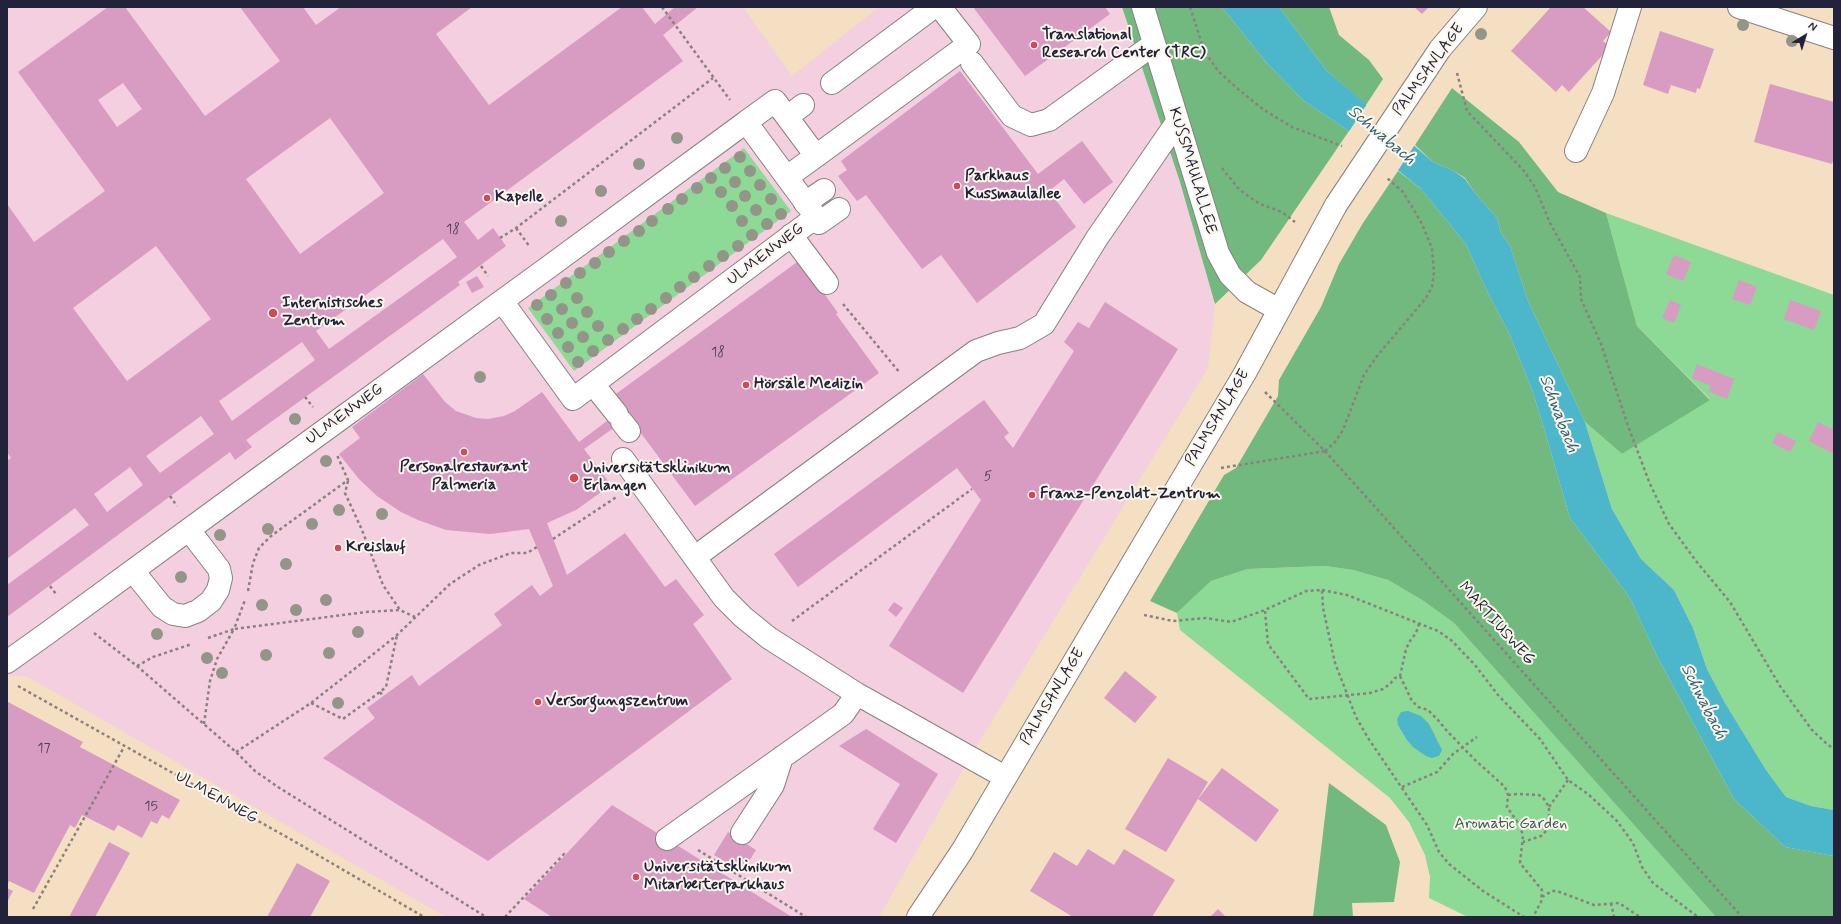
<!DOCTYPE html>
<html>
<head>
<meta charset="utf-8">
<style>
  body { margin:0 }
  #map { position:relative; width:1841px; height:924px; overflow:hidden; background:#f4dfc2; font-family:Mynerve,sans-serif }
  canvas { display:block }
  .frame { position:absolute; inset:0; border:8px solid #22223b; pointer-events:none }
  .north { position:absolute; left:1785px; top:16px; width:40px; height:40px; -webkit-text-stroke:3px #fbf7ec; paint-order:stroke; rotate:38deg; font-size:11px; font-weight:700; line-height:16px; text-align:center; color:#22223b }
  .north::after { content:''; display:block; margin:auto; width:14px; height:18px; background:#22223b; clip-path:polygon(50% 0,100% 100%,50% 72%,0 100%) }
</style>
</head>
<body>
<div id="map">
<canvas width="1841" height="924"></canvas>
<div class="frame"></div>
<div class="north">N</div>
</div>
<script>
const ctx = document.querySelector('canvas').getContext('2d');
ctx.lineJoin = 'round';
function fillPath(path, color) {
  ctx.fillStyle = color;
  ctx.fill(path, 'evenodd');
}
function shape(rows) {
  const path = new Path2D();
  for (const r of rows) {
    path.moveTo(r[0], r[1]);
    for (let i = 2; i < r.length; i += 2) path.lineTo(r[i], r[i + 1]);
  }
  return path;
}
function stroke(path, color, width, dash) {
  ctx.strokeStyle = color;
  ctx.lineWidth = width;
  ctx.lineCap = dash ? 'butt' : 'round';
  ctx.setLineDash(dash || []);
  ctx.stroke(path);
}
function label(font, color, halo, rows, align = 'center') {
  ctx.font = font + ' Mynerve,sans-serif';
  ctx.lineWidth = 4;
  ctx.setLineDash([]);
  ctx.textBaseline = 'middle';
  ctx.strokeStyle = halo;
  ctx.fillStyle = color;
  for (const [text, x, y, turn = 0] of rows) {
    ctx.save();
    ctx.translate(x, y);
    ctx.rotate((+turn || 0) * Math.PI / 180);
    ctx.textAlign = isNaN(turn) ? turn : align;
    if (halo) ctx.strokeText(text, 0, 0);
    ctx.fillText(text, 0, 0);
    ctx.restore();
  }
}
const built = shape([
  [7,7,743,7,792,76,879,7,1122,7,1180,182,1215,304,1208,368,970,757,879,917,446,917,28,677,7,675]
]);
const green = shape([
  [744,148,791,211,574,371,528,308],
  [1606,213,1834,295,1834,810,1811,806,1786,797,1766,770,1725,703,1707,669,1693,628,1674,590,1641,559,1612,509,1585,422,1622,454,1710,399,1637,326],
  [1325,566,1353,570,1388,580,1422,600,1454,623,1716,917,1468,917,1429,898,1430,877,1425,855,1409,822,1390,798,1180,630,1177,613,1211,581,1248,569]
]);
const forest = shape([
  [1122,7,1222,7,1266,62,1304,101,1349,131,1261,260,1215,304,1180,182],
  [1279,7,1329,7,1339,35,1369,60,1383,79,1366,105,1326,70],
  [1452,88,1519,142,1558,192,1606,213,1637,326,1710,400,1622,454,1585,422,1528,301,1510,246,1501,233,1497,218,1475,193,1465,178,1454,171,1433,162,1415,145],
  [1398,171,1420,188,1466,244,1487,291,1509,333,1531,387,1541,418,1570,518,1630,598,1656,654,1734,799,1785,847,1834,856,1834,917,1716,917,1454,623,1422,600,1388,580,1353,570,1325,566,1248,569,1211,581,1177,613,1150,601,1224,475,1236,468,1278,396,1279,380,1321,307,1339,264,1363,223],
  [1329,783,1386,825,1400,862,1394,902,1352,903,1353,917,1313,917]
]);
const water = shape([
  [1222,7,1279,7,1326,70,1433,162,1454,171,1465,179,1475,193,1497,218,1501,233,1510,246,1528,301,1585,422,1612,509,1641,559,1674,590,1693,628,1707,669,1725,703,1766,770,1786,797,1811,806,1834,810,1834,856,1785,847,1734,799,1656,654,1630,598,1570,518,1541,418,1531,387,1509,333,1487,291,1466,244,1420,188,1349,131,1304,101,1266,62],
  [1408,711,1421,716,1429,724,1442,750,1439,756,1432,758,1426,756,1413,747,1407,740,1398,725,1397,719,1401,712]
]);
const pier = shape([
  [1367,104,1416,143,1397,172,1348,133]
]);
const building = shape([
  [108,7,125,7,205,116,280,61,240,7,303,7,316,25,341,7,472,7,436,34,489,105,622,7,642,7,655,24,675,7,698,7,663,35,683,61,464,222,478,240,493,228,506,246,458,282,460,285,246,440,252,447,235,460,230,452,7,617,7,585,89,525,75,508,7,559,7,461,11,458,7,452,7,204,34,242,105,191,18,72],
  [123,83,142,109,117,127,98,100],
  [330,118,384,193,300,254,246,179],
  [443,239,457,257,329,349,316,331],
  [156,246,211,319,127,381,73,308],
  [302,342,315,360,232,421,219,401],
  [201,416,214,434,160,473,146,456],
  [130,467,143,485,107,512,94,494],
  [973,7,1105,7,1110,14,1025,76],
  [1414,7,1429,7,1422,14],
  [1551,7,1583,7,1611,32,1603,41,1610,47,1569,92,1562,85,1556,92,1511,51],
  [1660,31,1714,49,1700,89,1697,88,1696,93,1671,85,1668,94,1643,85],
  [960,71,1038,174,1082,141,1113,182,1084,204,1064,179,1049,191,1076,227,977,303,941,255,922,269,866,195,857,201,838,176,847,170,841,161],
  [1770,84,1834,102,1834,157,1832,164,1754,142],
  [1674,255,1691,262,1683,281,1666,274],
  [800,260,838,313,836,314,879,373,695,506,629,417,584,449,611,485,576,510,547,523,567,575,625,533,665,587,676,579,704,615,693,624,732,679,488,861,323,758,375,718,367,708,412,675,419,686,502,625,494,614,532,585,540,596,553,586,529,529,490,534,446,530,418,520,401,512,377,496,359,479,339,454,360,438,352,427,423,374,445,402,456,411,476,418,488,419,504,416,515,411,542,392,579,442,623,409,613,396],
  [477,276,484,287,472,293,466,282],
  [1739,280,1757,287,1750,305,1732,299],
  [1670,300,1681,305,1674,323,1662,318],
  [1790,300,1821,311,1814,330,1784,319],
  [1105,302,1178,349,963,693,889,646,981,500,957,468,798,587,774,554,984,400,1009,433,1004,437,1013,448,1074,351,1064,342,1078,322,1089,328],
  [1697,364,1734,379,1727,399,1708,391,1711,386,1692,378],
  [1818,422,1831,429,1834,423,1834,454,1809,441],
  [1778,432,1796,441,1790,452,1772,443],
  [894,602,903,608,896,617,888,610],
  [1125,671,1157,697,1135,723,1104,698],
  [8,702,83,742,80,747,180,800,169,819,162,815,157,824,151,821,142,838,118,825,114,831,82,815,75,828,70,825,34,893,9,881,7,886],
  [866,729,938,774,896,843,873,829,900,784,839,746],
  [1168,758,1208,782,1166,852,1125,829],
  [1222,768,1279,810,1256,842,1198,799],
  [612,805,667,839,792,917,552,917,524,899],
  [728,832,756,850,742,872,714,855],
  [109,842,130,853,95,917,69,917],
  [1088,849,1114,865,1124,849,1175,880,1152,917,1073,917,1030,891,1054,852,1077,866],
  [297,863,330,881,310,917,267,917],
  [7,888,13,891,7,902],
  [1218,909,1226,917,1210,917]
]);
const path = shape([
  [662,7,730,100],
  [1190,7,1202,44,1209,58,1219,72,1238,89,1264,110,1292,127,1342,146],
  [1457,73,1467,111,1524,171,1535,187,1550,223,1580,277,1581,299,1601,344,1628,426,1650,484,1669,524,1696,561,1730,602,1780,686,1812,730,1827,744,1834,749],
  [1222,168,1238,188,1245,194,1260,204,1282,212,1295,222],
  [516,228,530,247],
  [500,238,516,228,713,78],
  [481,266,488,276],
  [843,304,900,373],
  [1265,392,1325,451,1742,917],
  [305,397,313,407],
  [1325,451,1335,442,1343,430,1364,375,1377,356,1426,298,1432,287,1434,272,1432,248,1421,222,1403,192,1387,178],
  [1221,468,1325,451],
  [348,481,345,493,362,530,383,585,400,610],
  [170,496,177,506],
  [553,539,618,496],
  [50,586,56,594],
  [1322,590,1347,595,1438,631,1451,640,1475,665,1498,695,1540,739,1568,780,1588,794,1617,821,1633,843,1642,867,1653,883,1698,917],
  [248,591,253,563,259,548,271,536,348,480,337,455],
  [1265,611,1268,644,1309,699,1370,693,1383,689,1390,684,1395,678,1400,676,1406,649,1410,641,1416,633,1419,624],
  [1144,615,1173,621,1206,618,1231,622,1265,610,1306,591,1322,590,1323,608,1335,663,1356,717,1368,738,1427,825,1439,852,1449,864,1483,891,1524,917],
  [792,621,972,489],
  [94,633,137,666,236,752,255,771,278,787,486,917],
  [208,638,234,629,245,600],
  [137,666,153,657,192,644],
  [1400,676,1412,701,1418,707,1428,710,1438,720,1447,731,1475,760,1505,787,1508,795,1507,807,1520,826,1523,836,1520,863,1542,890,1541,902,1533,917],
  [18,686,292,840,424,917],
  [380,692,383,696],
  [311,703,343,719,380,692,386,687,397,635],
  [204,724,210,681,217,659,234,629,366,612,400,610,415,617],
  [236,752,311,703,376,652,397,635,450,584,479,565,511,553,527,553,537,547],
  [1402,787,1437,772,1453,754,1477,737],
  [1508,795,1518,794,1539,795,1544,799,1549,807,1549,828,1541,836,1523,842],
  [1549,807,1568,780],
  [698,850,806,917],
  [1542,897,1552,891,1557,891,1594,905,1619,903,1640,917],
  [1611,903,1614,917],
  [33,909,124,747],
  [505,917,564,854,565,855]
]);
const minor = shape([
  [1143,7,1218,253,1230,275,1247,292,1279,310],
  [1739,7,1834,38],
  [972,63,1012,116,1031,125,1049,120,1154,44],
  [1426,70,1440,49,1476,7],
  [832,83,934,7],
  [787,117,816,156,969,44,940,7],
  [746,122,775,101,787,117,803,105],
  [1576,151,1603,93,1630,7],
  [787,177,816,156],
  [805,203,824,190],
  [816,217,819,223,839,209],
  [791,235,827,283],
  [593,384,617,414],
  [622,422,629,431],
  [623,459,724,598,743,617,769,638,857,694,1005,777],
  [695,557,976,351,998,343,1020,338,1044,324,1097,238,1177,122],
  [133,571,162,607,173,614,185,616,198,611,211,601,218,590,221,578,219,569,189,530],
  [7,662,49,632,262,476,502,301,546,269,746,122,816,217,573,399,502,301],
  [742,833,773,785,782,757],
  [667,839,843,714,857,694],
  [918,917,962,851,1245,373,1336,205]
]);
const minorBridge = shape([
  [1336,205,1426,70]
]);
const trees = [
  [1743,25],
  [1481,34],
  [1792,41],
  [677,138],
  [740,157],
  [639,164],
  [725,168],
  [750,171],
  [711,178],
  [735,182],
  [760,185],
  [697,188],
  [601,191],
  [721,192],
  [745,196],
  [682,199],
  [771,199],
  [732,206],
  [668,209],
  [756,210],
  [781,214],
  [561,221],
  [652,221],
  [742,221],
  [767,224],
  [639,231],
  [752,235],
  [624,241],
  [738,246],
  [609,252],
  [723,256],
  [595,263],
  [709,266],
  [580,273],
  [694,277],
  [566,283],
  [680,287],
  [551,295],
  [577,298],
  [666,298],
  [537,305],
  [562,309],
  [651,309],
  [587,312],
  [547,319],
  [637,319],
  [572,323],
  [598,326],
  [623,329],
  [558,333],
  [583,337],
  [608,340],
  [568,347],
  [593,351],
  [578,362],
  [480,377],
  [295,419],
  [326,461],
  [339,510],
  [382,514],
  [312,524],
  [268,529],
  [220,535],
  [286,564],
  [181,577],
  [326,600],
  [262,605],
  [296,610],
  [358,632],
  [157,634],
  [329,653],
  [266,655],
  [207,658],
  [222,673],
  [338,703]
];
const markers = [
  [1034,45,4,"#d1495b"],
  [957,186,4,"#d1495b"],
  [487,198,4,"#d1495b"],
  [273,313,5,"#d1495b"],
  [746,385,4,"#d1495b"],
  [464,452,4,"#d1495b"],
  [574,478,5,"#d1495b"],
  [1032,495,4,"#d1495b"],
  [338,548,4,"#d1495b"],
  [538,702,4,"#d1495b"],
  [636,877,4,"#d1495b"]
];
const numberNames = [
  ["18",453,230],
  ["18",718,353],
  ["5",988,477],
  ["17",44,749],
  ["15",151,807]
];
const poiNames = [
  ["Translational",1042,36],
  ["Research Center (TRC)",1042,54],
  ["Parkhaus",965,177],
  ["Kussmaulallee",965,195],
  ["Kapelle",495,198],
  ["Internistisches",282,304],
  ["Zentrum",282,322],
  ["Hörsäle Medizin",754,385],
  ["Personalrestaurant",464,468,"center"],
  ["Palmeria",464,486,"center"],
  ["Universitätsklinikum",583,469],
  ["Erlangen",583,487],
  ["Franz-Penzoldt-Zentrum",1040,495],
  ["Kreislauf",346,548],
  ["Versorgungszentrum",546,702],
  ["Universitätsklinikum",644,868],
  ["Mitarbeiterparkhaus",644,886]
];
const streetNames = [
  ["PALMSANLAGE",1429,70,-54],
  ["KUSSMAULALLEE",1192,171,73],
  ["ULMENWEG",766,255,-37],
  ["ULMENWEG",345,415,-36],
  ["PALMSANLAGE",1218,418,-59],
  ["MARTIUSWEG",1496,624,48],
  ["PALMSANLAGE",1053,697,-59],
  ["ULMENWEG",216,798,29]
];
const parkNames = [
  ["Aromatic Garden",1511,825]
];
const waterNames = [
  ["Schwabach",1381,136,40],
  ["Schwabach",1558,414,69],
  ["Schwabach",1703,702,63]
];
fillPath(built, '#f3cfe0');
fillPath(green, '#8dd996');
fillPath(forest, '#72b97f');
fillPath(water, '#4cb6ca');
fillPath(pier, '#f4dfc2');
fillPath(building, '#d89bc1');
stroke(minor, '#8b807e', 24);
stroke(path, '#8b807e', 2.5, [3, 3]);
stroke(minor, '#fff', 22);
stroke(minorBridge, '#8b807e', 24, []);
stroke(minorBridge, '#fff', 22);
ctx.fillStyle = '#929587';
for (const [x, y] of trees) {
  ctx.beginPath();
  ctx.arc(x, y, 6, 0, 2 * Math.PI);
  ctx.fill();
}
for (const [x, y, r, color] of markers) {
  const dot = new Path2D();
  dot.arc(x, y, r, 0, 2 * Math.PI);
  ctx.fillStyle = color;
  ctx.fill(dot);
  stroke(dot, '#fbf7ec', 1.5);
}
label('14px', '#50405c', null, numberNames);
label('bold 16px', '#22223b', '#fbf7ec', poiNames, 'left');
label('16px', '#22223b', '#fbf7ec', streetNames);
label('16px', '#425956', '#fbf7ec', parkNames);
label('italic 17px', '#335d74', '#fbf7ec', waterNames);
</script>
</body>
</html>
